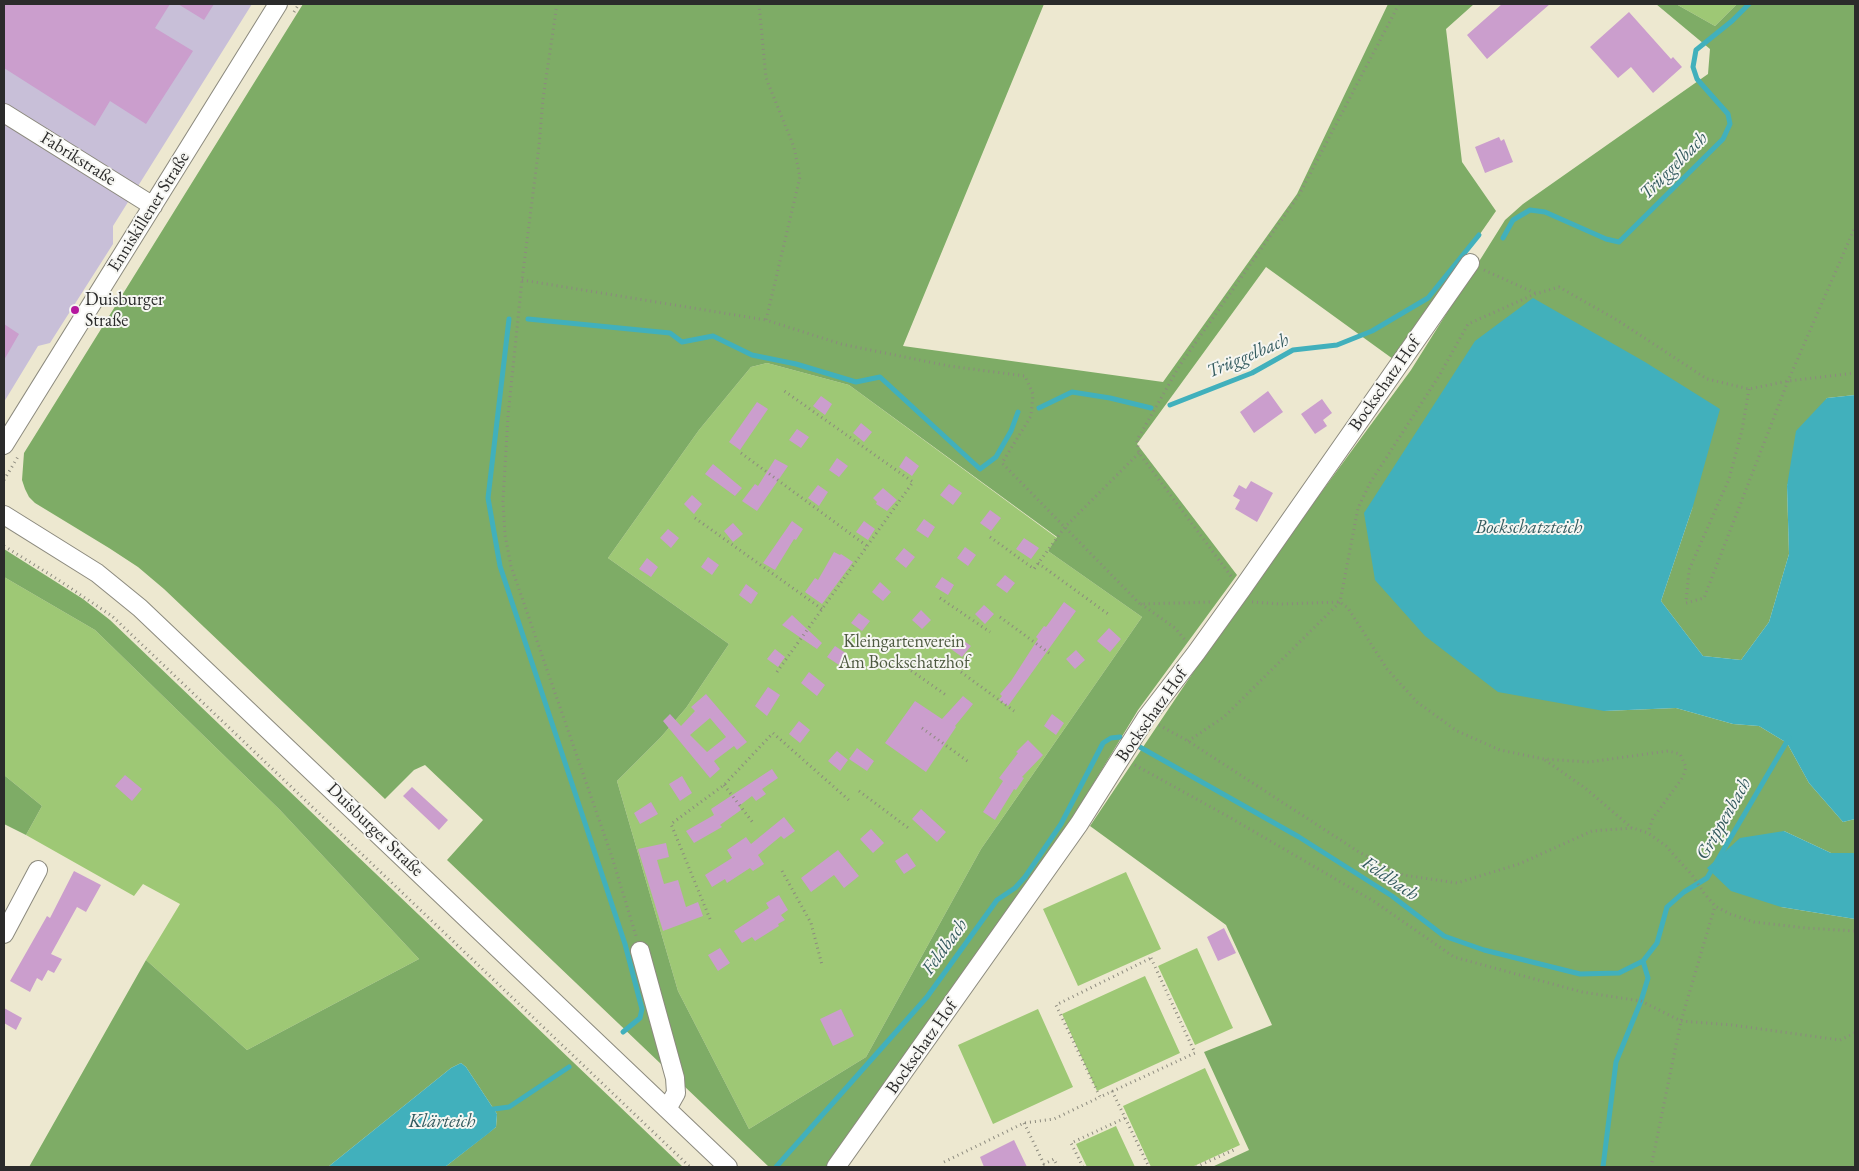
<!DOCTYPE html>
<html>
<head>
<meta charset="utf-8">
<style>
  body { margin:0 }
  #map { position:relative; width:1859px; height:1171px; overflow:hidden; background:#ede8d0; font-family:"EB Garamond",serif }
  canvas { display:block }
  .frame { position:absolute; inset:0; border:5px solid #2b2b2b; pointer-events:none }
</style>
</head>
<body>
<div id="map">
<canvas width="1859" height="1171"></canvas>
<div class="frame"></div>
</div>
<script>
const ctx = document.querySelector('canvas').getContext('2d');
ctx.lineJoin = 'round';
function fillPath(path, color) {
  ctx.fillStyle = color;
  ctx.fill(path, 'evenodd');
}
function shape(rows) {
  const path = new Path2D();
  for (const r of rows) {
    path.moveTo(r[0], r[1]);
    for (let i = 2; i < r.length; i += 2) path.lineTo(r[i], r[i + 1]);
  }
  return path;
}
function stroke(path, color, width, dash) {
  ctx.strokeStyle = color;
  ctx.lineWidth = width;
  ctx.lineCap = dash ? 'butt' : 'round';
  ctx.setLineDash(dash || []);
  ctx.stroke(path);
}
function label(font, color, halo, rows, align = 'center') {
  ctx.font = font + ' "EB Garamond",serif';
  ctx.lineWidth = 4;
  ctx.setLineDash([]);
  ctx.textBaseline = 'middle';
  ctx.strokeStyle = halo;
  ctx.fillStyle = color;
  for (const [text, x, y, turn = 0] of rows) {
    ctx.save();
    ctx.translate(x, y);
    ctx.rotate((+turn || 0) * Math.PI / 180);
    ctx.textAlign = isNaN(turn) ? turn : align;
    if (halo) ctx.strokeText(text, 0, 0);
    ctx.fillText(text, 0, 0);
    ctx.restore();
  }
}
const industrial = shape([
  [4,4,252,4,113,226,113,244,50,343,38,346,4,402]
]);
const green = shape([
  [1676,4,1737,4,1715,26],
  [767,363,849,385,1057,538,1048,551,1142,617,981,849,866,1057,749,1129,678,991,617,781,661,737,686,708,729,644,608,558,699,430,751,367],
  [4,577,95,630,280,810,419,959,247,1050,146,960,180,904,143,884,134,896,26,835,42,806,4,775],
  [1126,872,1161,949,1078,986,1043,909],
  [1197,948,1233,1028,1195,1045,1158,966],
  [1145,976,1180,1053,1097,1091,1062,1014],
  [1038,1009,1073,1087,993,1124,958,1045],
  [1205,1068,1240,1145,1192,1167,1151,1167,1123,1106],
  [1116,1126,1135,1167,1087,1167,1076,1144]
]);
const forest = shape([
  [303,4,1044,4,903,346,1163,382,1297,194,1388,4,1474,4,1446,29,1462,162,1496,211,1393,359,1266,267,1137,444,1237,575,1138,710,1072,819,826,1167,769,1167,447,860,483,820,425,765,414,770,385,799,164,589,138,567,109,548,35,503,29,497,25,489,22,480,24,453],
  [767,363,849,385,1057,537,1048,551,1142,617,981,849,866,1057,749,1129,678,991,617,781,661,737,686,708,729,644,608,558,699,430,751,367],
  [1656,4,1676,4,1715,26,1737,4,1855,4,1855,395,1827,398,1787,486,1789,554,1769,622,1741,660,1703,656,1661,601,1693,506,1604,711,1676,708,1733,724,1759,726,1787,743,1809,783,1843,822,1855,819,1855,853,1831,853,1784,831,1781,907,1855,919,1855,1167,1212,1167,1249,1150,1204,1052,1272,1025,1226,925,1090,826,1237,607,1411,370,1505,220,1523,204,1708,74,1710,49],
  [4,549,83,599,110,620,683,1167,445,1167,496,1127,497,1114,466,1067,461,1063,451,1068,328,1167,29,1167,146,960,247,1050,419,959,280,810,95,630,4,577],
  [4,775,42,806,26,835,4,824]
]);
const water = shape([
  [1533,298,1645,362,1720,409,1693,506,1661,601,1703,656,1741,660,1769,622,1789,554,1787,486,1796,431,1827,398,1855,395,1855,819,1843,822,1809,783,1787,743,1759,726,1733,724,1676,708,1604,711,1498,692,1425,636,1375,580,1364,513,1475,341],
  [1784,831,1831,853,1855,853,1855,919,1781,907,1731,891,1707,868,1740,838],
  [461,1063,466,1067,497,1114,496,1127,489,1133,445,1167,328,1167,451,1068]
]);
const stream = shape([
  [1503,238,1513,220,1530,210,1545,212,1606,239,1619,242,1723,139,1730,124,1728,114,1697,79,1693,67,1696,50,1732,21,1749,4],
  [509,319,488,498,500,566,625,944,642,1009,640,1018,623,1032],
  [528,319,670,333,682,342,713,336,752,355,796,364,856,382,880,377,980,469,996,457,1011,431,1018,412],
  [1170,405,1252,373,1293,350,1337,345,1372,331,1428,298,1479,235],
  [1039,408,1072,392,1110,398,1151,408],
  [1138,746,1299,837,1392,896,1444,936,1484,950,1580,974,1619,973,1643,961,1657,943,1667,907,1684,892,1707,878,1789,738],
  [494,1109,509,1107,569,1067],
  [776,1167,927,997,997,900,1015,888,1025,877,1061,824,1103,743,1111,738,1120,737],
  [1603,1167,1616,1062,1641,1001,1648,978,1643,961]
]);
const building = shape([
  [4,4,170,4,155,28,193,51,146,124,110,101,95,126,4,68],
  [178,4,214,4,204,20],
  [1502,4,1550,4,1487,59,1467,35],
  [1629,12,1671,59,1673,57,1682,67,1653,93,1631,67,1618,78,1590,47],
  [1499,137,1501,141,1504,139,1513,162,1485,173,1475,147],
  [4,324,19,334,4,360],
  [1268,391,1283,412,1254,433,1240,412],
  [821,396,832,404,825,415,813,406],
  [1322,399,1332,413,1323,420,1327,426,1315,434,1301,414],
  [757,402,768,409,740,450,729,442],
  [861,423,872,432,864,442,853,433],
  [797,429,809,437,801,448,789,440],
  [906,456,919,466,912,476,899,467],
  [837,458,848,466,839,477,829,470],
  [775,459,788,466,757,511,742,501,755,484,758,486],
  [713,464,742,488,735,496,705,474],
  [1251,481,1273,493,1257,522,1235,509,1240,500,1233,496,1239,485,1246,489],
  [949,484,962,493,953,505,940,495],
  [818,485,828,492,819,506,808,498],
  [883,488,897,500,887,511,876,504,877,502,873,498],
  [692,495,702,504,694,514,684,504],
  [990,510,1001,518,991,531,980,523],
  [924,519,935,527,928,538,916,530],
  [792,521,803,529,796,540,794,539,775,570,763,563],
  [864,521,875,529,868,540,856,532],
  [733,523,743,534,733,542,724,531],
  [668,529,679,538,671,548,660,538],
  [1024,538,1039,548,1031,559,1016,549],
  [965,547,976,555,968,566,957,558],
  [904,548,915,557,906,568,895,559],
  [834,552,840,555,841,554,853,562,822,604,805,592,815,578,818,580],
  [708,557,719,565,712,575,701,567],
  [647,558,658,567,651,577,639,569],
  [1005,575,1015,583,1007,593,996,585],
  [942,577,954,585,948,595,935,587],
  [880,582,891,592,883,601,872,592],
  [746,584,758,593,751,604,739,595],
  [1064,602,1076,611,1008,706,999,700,1002,696,1000,694,1011,681,1038,639,1036,637,1044,626,1046,627],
  [984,605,994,614,985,624,975,614],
  [921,610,931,620,922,629,912,620],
  [859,613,870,621,862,631,851,623],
  [792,615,822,643,817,649,782,625],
  [1109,628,1121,639,1110,652,1097,641],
  [960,638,971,646,962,657,951,649],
  [835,646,847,654,839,665,827,657],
  [775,649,785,657,778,667,767,659],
  [1076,650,1085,660,1075,669,1066,659],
  [809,672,825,685,817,696,801,683],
  [768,687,780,695,767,716,755,706],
  [706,694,747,742,737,750,734,746,714,761,720,769,710,778,663,721,670,714,681,726,695,711,691,707],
  [710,718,726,737,707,752,690,735],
  [963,696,973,704,955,726,956,727,926,772,885,743,915,701,942,719],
  [1052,714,1064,723,1056,735,1044,726],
  [799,721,810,730,800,743,789,734],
  [1028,740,1043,755,1022,777,1024,778,1016,790,1014,789,995,820,983,812,1003,781,999,778,1018,753,1016,752],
  [857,748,874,761,867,771,849,759],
  [837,751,848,760,840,771,828,761],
  [772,769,778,778,762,789,766,794,756,801,752,796,739,806,741,810,720,825,722,827,694,843,686,831,714,815,711,809],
  [125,775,142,789,132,801,115,786],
  [682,776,692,793,680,801,669,784],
  [412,787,448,820,439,830,403,796],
  [651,802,658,814,640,824,634,813],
  [921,809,946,832,937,842,912,819],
  [784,817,795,831,784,839,781,836,758,855,764,864,753,871,750,868,727,883,725,879,712,887,705,875,732,858,727,850,746,837,751,844],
  [871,829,884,843,873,853,860,839],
  [666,843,669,857,657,860,664,884,678,880,686,907,698,902,703,916,663,931,638,849],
  [838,850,859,876,844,888,834,875,811,892,801,878],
  [907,853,916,866,904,874,895,861],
  [74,871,101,885,86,912,77,907,51,954,62,959,54,973,48,970,42,981,37,978,30,992,10,981,47,916,50,918],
  [779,895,788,910,781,915,785,920,778,924,779,926,755,941,752,937,742,943,734,931,769,908,766,903],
  [1224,928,1236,953,1218,961,1207,937],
  [720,948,730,963,718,971,708,955],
  [4,1008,22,1018,16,1030,4,1023],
  [841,1009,854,1036,833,1046,820,1019],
  [1014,1140,1027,1167,984,1167,980,1157]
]);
const path = shape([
  [557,4,543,99,539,146,522,280,508,416,503,501,505,535,511,566,612,857,636,936],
  [759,4,766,78,794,147,800,177,766,320,841,344,949,366,1025,376,1033,394,1031,416,1002,463,1140,604,1213,602],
  [294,12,299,4],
  [1484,270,1535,293],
  [522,280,766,320],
  [1749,389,1742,430,1729,479,1689,570,1686,603,1704,598,1788,381,1855,227],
  [741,453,867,546],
  [4,480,19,455],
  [695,518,822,609],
  [990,537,1034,569,1065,527,1139,453],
  [4,546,54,577,112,616,690,1167],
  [1038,563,1108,614],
  [1231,576,1139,453,1137,440,1180,365,1299,195,1399,4],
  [940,598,990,632],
  [1252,602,1282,604,1340,602,1348,608,1387,669,1417,702,1457,731,1500,750,1544,759,1589,762,1668,751,1680,754,1686,767,1683,777,1653,818,1648,833],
  [1141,604,1175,628,1186,641],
  [1000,617,1049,653],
  [903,665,946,695],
  [777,672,913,482,783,390],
  [961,672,1014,711],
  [1159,725,1188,741,1359,852,1403,875,1457,883,1519,864,1592,831,1633,828,1648,833,1666,846,1692,875,1704,893,1715,906,1730,914,1754,922,1806,928,1855,931],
  [922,728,970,763],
  [1188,741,1224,717,1340,602,1358,508,1370,483,1439,376,1468,324,1535,294,1559,287,1617,320,1707,379,1749,389,1788,381,1855,373],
  [1545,760,1585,788,1632,828],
  [1135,765,1229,817,1375,902,1454,957,1582,992,1641,1001,1681,1021,1732,1025,1840,1040,1855,1033],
  [724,785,754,824],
  [859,791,911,830],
  [782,871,811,923,822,965],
  [710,919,671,824,724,785,773,733,851,802],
  [1151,958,1195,1053,1100,1097,1056,1005,1151,958],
  [1112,1091,1149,1167],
  [1024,1123,1044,1164,1054,1159,1058,1167],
  [944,1162,1024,1123,1054,1119,1100,1097],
  [1083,1167,1071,1143,1125,1118],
  [1196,1167,1236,1149],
  [1651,1167,1681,1021,1715,906]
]);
const minor = shape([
  [4,113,153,206],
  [4,445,278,4],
  [4,515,97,573,140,608,728,1167],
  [4,934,38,870],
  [640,951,675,1078,676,1093,667,1109],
  [836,1167,1079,824,1146,718,1196,653,1242,589,1470,263]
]);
const markers = [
  [75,310,5,"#b5179e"]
];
const streetNames = [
  ["Fabrikstraße",78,159,32],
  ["Enniskillener Straße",149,212,-58],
  ["Bockschatz Hof",1385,384,-55],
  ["Bockschatz Hof",1152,715,-55],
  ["Duisburger Straße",375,830,44],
  ["Bockschatz Hof",922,1047,-55]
];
const poiNames = [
  ["Duisburger",85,300],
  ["Straße",85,321]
];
const parkNames = [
  ["Kleingartenverein",904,642],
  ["Am Bockschatzhof",904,663]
];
const waterNames = [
  ["Trüggelbach",1674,166,-45],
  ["Trüggelbach",1248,356,-23],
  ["Bockschatzteich",1529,528],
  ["Grippenbach",1724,819,-60],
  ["Feldbach",1390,879,34],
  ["Feldbach",945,947,-54],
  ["Klärteich",442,1122]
];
fillPath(industrial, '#c8bfd8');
fillPath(green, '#9ec875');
fillPath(forest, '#7eac66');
fillPath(water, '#41b0bc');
stroke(stream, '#41b0bc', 5);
fillPath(building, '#cb9ecd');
stroke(minor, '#8c8a7e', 20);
stroke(path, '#8c8a7e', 3, [1, 4]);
stroke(minor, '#fff', 18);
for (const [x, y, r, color] of markers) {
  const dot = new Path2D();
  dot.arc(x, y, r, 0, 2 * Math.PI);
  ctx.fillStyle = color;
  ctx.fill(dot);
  stroke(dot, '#f6f6f2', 2);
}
label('18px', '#2b2b2b', '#f6f6f2', streetNames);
label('18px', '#2b2b2b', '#f6f6f2', poiNames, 'left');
label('18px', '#4e5a41', '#f6f6f2', parkNames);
label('italic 19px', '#335a5e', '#f6f6f2', waterNames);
</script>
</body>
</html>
